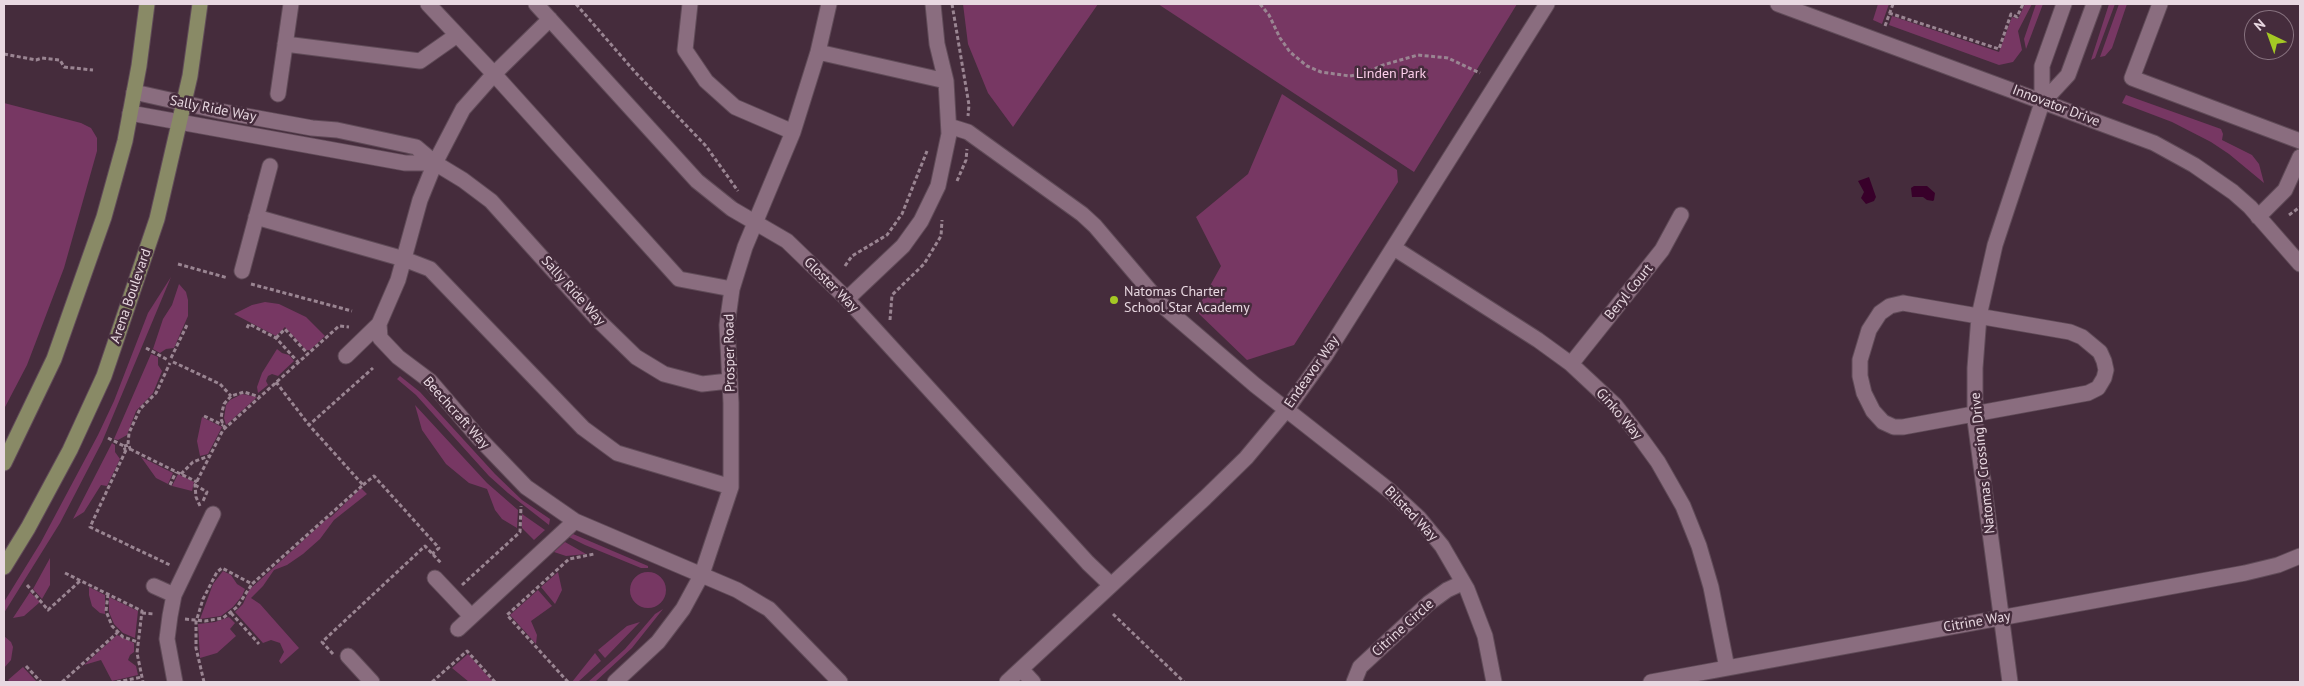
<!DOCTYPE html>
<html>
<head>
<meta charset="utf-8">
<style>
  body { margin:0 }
  #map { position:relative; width:2304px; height:686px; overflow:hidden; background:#452c3c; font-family:"PT Sans",sans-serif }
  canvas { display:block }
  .frame { position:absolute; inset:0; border:5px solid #e8d8e1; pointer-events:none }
  .north { position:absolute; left:2244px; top:10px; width:50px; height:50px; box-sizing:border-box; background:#452c3c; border:1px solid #86717e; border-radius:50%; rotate:318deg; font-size:14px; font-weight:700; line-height:20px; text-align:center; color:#e8d8e1 }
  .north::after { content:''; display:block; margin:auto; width:18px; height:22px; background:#a4c824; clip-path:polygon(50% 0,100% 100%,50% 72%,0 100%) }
</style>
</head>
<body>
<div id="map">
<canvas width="2304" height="686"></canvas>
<div class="frame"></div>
<div class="north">N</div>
</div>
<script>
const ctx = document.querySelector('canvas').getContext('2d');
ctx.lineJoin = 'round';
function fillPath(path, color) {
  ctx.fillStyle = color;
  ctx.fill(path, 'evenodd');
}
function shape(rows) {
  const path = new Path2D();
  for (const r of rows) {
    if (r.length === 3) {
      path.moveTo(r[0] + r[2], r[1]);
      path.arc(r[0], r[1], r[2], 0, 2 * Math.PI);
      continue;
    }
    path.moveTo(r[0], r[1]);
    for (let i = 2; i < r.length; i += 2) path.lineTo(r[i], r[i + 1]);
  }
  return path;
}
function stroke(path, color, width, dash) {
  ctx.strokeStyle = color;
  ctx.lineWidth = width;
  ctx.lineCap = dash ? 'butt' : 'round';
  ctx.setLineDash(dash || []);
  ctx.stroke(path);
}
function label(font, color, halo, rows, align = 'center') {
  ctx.font = font + ' "PT Sans",sans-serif';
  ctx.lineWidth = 5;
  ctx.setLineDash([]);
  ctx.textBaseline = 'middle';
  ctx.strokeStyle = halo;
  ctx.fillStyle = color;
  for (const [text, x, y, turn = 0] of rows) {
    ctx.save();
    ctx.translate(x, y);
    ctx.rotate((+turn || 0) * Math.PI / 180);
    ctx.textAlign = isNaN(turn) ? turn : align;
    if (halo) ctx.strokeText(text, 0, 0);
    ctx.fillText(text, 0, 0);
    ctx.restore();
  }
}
const green = shape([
  [963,4,1098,4,1013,127,988,93,968,44],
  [1158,4,1517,4,1414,172],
  [1878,4,1889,4,1882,24,1873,20],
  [2025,4,2032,4,2018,31,2022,50,2013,62,1999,65,1889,25,1892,16,1999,52,2012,17,2018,19],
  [2036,4,2043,4,2026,49,2024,39],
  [2109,4,2115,4,2095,58,2091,60],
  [2119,4,2127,4,2112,48,2105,56,2100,57],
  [1282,94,1397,170,1398,182,1294,345,1247,360,1196,311,1221,266,1196,217,1248,174],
  [2126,95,2221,129,2223,134,2222,140,2252,155,2259,164,2264,183,2229,154,2211,142,2172,122,2122,103],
  [4,103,81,123,91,128,97,138,97,151,64,268,27,365,4,409],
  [171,277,102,442,60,523,4,613,4,602,41,542,98,435,114,401,148,313],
  [179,284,186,292,188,300,188,316,174,348,166,349,160,353,153,349,163,319,172,305],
  [265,302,279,304,306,317,325,336,310,350,306,350,285,327,276,336,234,314,252,305],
  [277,349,282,353,289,355,294,361,278,376,272,374,268,376,266,381,268,385,258,393,257,387,262,373],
  [151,354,158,357,158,365,162,371,153,393,136,411,127,435,118,440,114,439],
  [400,376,420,392,495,474,522,500,550,519,549,525,508,493,489,476,416,395,397,379],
  [242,394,257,397,226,425,224,418,226,405,230,400],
  [415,405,487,483,518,510,517,528,502,519,495,510,487,489,469,483,446,464,422,430],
  [202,417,222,427,208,454,200,456,197,441],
  [112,443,115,445,115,452,120,459,107,486,101,485,84,512,73,519],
  [141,457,173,473,168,484,156,478],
  [178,474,194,482,192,491,172,486],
  [361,488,367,494,334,520,320,539,303,554,287,565,274,570,263,586,251,598,260,604,299,648,281,664,279,661,284,652,280,643,271,640,263,643,235,612,243,604,249,590,328,518,331,517],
  [522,514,545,530,534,540,522,528],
  [573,534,648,566,648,568,641,568,585,545,569,537],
  [565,542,586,554,566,556,554,552],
  [50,558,50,585,42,599,33,589],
  [223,571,231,575,237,584,245,589,242,596,233,607,221,616,200,619,213,584],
  [648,590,18],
  [558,572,562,590,555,604,541,587],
  [89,587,105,595,105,614,100,613,92,606,89,595],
  [538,590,552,606,531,621,537,635,536,644,510,615],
  [30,592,40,602,24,616,13,618],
  [109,597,138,611,135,638,123,633,114,624,109,612],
  [663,609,632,648,595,682,588,682,625,649,655,614],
  [229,617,235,623,230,629,236,636,217,653,200,658,198,624,215,622],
  [640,622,605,658,598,650,627,626],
  [117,635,134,643,134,652,130,655,128,660,136,666,138,675,112,681,101,660,84,665],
  [4,636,11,642,13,647,11,660,4,668],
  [595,653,601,661,578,682,572,682],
  [468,654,493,682,469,682,452,668],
  [23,667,37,682,10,682,8,680]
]);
const water = shape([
  [1869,177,1876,197,1874,201,1866,204,1861,198,1864,192,1858,181],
  [1914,186,1927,186,1935,193,1934,200,1933,201,1927,200,1923,197,1912,197,1911,188]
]);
const path = shape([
  [576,4,635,72,706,146,738,191],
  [952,4,969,105,968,116],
  [1260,4,1269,15,1280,38,1290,52,1307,66,1321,72,1350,76,1365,73,1383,65,1418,55,1448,58,1480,73],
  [1889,13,1999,49,2011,14,2017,17,2023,4],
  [1885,26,1893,4],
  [4,54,36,60,42,58,60,60,64,67,93,70],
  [957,181,966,160,967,149],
  [2289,215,2300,207],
  [178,264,228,278],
  [845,266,852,256,887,235,902,214,927,151],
  [251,284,352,311],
  [890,320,892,295,924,264,941,236,942,220],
  [247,328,249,324,276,338,298,362],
  [276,338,285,329,308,354],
  [146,348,168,360],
  [171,358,187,325],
  [173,362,220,384,231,396],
  [276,382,309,425],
  [204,416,223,425],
  [225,429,221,419,222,412,224,404,231,396,244,392,260,397],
  [108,438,124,446,125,450,130,449,129,445,124,446],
  [128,444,129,433,140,409,156,393,170,363],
  [130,449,197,482],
  [126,450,90,527,170,565],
  [181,474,193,462,209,456],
  [170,485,176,472],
  [195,485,207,492,203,501],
  [363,485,374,476,439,548,432,554],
  [200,506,196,497,195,485,223,430,339,326,349,327],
  [65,573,142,611,137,653,143,682],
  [27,585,48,610,80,581],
  [462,585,520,532,521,506],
  [108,594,106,611,112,626,123,637,138,642],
  [142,613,154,614],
  [231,613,259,644],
  [1113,614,1184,682],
  [185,619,205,621,223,618,237,607,252,584],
  [333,654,322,642,425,546,441,563],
  [26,666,41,682],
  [62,682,117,633],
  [117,682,142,677],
  [204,682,196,648,196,622,203,599,217,572,222,568,252,584,363,485,309,425,373,368],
  [432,682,467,651,495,682],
  [568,682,507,615,569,559,594,554]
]);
const minor = shape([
  [428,4,494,74,679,279,732,289],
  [536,4,697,181,732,209,787,241,847,299,1088,563,1111,585],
  [690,4,685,50,706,81,735,107,793,132],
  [1778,4,2154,143,2194,165,2233,192,2250,207,2300,264],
  [2160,4,2132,78,2300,141],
  [550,19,494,74,463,109,435,163,420,200,398,280,379,324,380,338,398,357,430,381,478,437,526,487,575,521,737,590,762,605,769,609,840,682],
  [285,44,420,61,457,35],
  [818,52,946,81],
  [134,92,219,111,312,128,337,130,416,147,435,163,463,180,491,201,598,320,636,357,664,374,702,384,729,381],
  [278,94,291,4],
  [2042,103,2068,75,2094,4],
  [130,113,405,163,435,163],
  [949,126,968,132,1082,214,1095,226,1163,306,1255,385,1390,491,1419,518,1442,546,1467,589,1485,636,1494,682],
  [256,217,404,259,430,269,583,428,617,453,731,487],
  [2258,217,2285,190,2300,157],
  [1394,248,1538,340,1571,364,1615,405,1637,433,1658,462,1683,506,1699,546,1711,587,1727,668],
  [242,271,270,166],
  [847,299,903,246,921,221,938,186,949,134,946,81,937,44,933,4],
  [1903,303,2070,332,2082,337,2100,352,2104,361,2106,370,2104,378,2098,388,2088,393,1903,427,1894,427,1883,422,1873,411,1864,393,1860,376,1860,360,1869,330,1880,313,1890,306,1903,303],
  [346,356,379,324],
  [1571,364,1662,250,1681,215],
  [435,578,471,616],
  [154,586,174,595],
  [458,629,575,521],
  [348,656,372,682],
  [1021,669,1033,682],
  [175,682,167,639,170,616,174,595,213,514],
  [615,682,658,642,683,609,702,574,731,487,731,403,727,325,732,289,745,247,793,132,818,52,829,4],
  [1007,682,1205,498,1246,458,1287,409,1325,356,1547,4],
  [1354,682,1360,667,1429,603,1447,590,1462,583],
  [1651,682,2245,573,2278,565,2300,556],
  [2010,682,1975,420,1975,368,1979,316,1995,245,2042,103,2042,66,2064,4]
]);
const major = shape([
  [4,463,54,359,104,217,125,141,139,66,147,4],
  [4,567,28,528,70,450,104,376,157,219,190,76,200,4]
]);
const markers = [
  [1114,300,5,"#a4c824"]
];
const parkNames = [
  ["Linden Park",1391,74]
];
const streetNames = [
  ["Innovator Drive",2056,106,21],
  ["Sally Ride Way",213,109,11],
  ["Gloster Way",831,285,45],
  ["Sally Ride Way",573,291,48],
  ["Beryl Court",1629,292,-51],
  ["Arena Boulevard",131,296,-71],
  ["Prosper Road",730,353,-91],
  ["Endeavor Way",1312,372,-55],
  ["Beechcraft Way",456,413,48],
  ["Ginko Way",1619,414,49],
  ["Natomas Crossing Drive",1983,463,-96],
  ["Bilsted Way",1411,514,46],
  ["Citrine Way",1977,622,-10],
  ["Citrine Circle",1403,628,-42]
];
const poiNames = [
  ["Natomas Charter",1124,292],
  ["School Star Academy",1124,308]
];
fillPath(green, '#773763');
fillPath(water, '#38002a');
stroke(minor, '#604b58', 17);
stroke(major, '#604b58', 17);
stroke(path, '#9a8592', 3, [4, 2.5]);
stroke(minor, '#8a6d7f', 15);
stroke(major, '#898a66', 15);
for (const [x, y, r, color] of markers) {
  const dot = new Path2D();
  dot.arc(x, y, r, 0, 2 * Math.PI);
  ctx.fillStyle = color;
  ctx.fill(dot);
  stroke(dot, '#452c3c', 2);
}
label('14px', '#fdcfeb', '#452c3c', parkNames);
label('14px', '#e8d8e1', '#452c3c', streetNames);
label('14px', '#e8d8e1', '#452c3c', poiNames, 'left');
</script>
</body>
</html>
